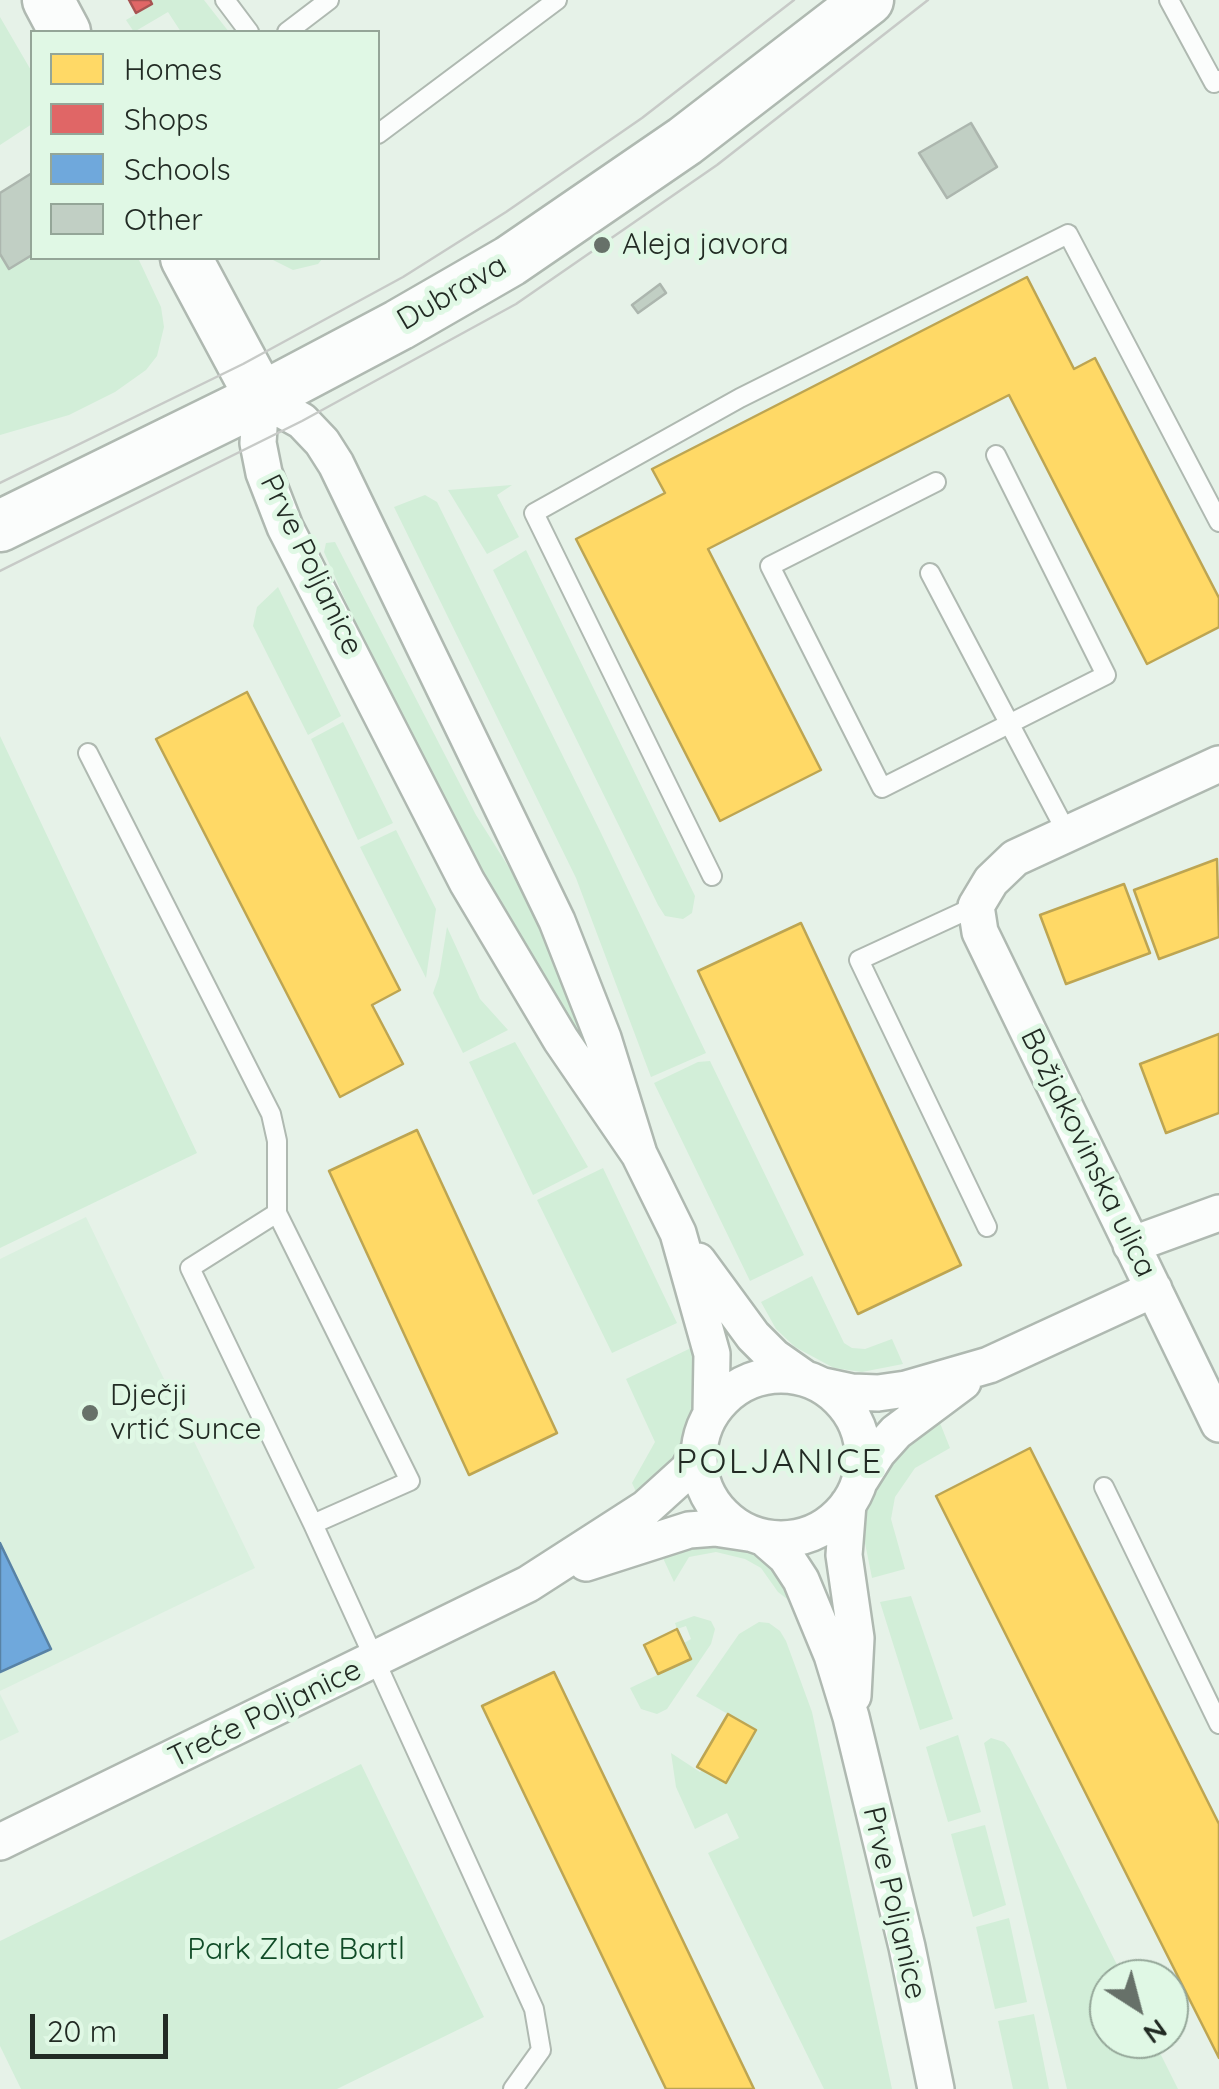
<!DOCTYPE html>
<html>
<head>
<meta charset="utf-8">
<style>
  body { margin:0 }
  #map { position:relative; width:1219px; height:2089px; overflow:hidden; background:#e6f2e8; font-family:Quicksand,sans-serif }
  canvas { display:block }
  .legend { position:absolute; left:30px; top:30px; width:350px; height:230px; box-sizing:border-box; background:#e0f8e5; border:2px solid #94a698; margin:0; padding:12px 18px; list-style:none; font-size:30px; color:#222b24 }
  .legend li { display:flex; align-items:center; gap:20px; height:50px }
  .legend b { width:50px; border:2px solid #94a698 }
  .north { position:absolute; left:1089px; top:1959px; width:100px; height:100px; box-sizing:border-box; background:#e0f8e5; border:2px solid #94a698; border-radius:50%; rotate:144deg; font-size:28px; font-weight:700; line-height:40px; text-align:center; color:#222b24 }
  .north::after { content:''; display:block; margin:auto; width:35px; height:45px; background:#677169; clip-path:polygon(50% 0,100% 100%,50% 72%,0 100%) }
  .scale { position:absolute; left:30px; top:2014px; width:138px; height:45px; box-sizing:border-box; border:5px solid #222b24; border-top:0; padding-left:12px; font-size:30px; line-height:35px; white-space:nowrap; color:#222b24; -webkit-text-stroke:8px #e0f8e5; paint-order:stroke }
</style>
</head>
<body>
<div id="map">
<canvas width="1219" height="2089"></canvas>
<ul class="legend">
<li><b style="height:28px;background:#ffd966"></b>Homes</li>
<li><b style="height:28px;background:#e06666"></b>Shops</li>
<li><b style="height:28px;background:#6fa8dc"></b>Schools</li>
<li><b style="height:28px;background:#c1cfc4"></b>Other</li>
</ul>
<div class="north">N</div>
<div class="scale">20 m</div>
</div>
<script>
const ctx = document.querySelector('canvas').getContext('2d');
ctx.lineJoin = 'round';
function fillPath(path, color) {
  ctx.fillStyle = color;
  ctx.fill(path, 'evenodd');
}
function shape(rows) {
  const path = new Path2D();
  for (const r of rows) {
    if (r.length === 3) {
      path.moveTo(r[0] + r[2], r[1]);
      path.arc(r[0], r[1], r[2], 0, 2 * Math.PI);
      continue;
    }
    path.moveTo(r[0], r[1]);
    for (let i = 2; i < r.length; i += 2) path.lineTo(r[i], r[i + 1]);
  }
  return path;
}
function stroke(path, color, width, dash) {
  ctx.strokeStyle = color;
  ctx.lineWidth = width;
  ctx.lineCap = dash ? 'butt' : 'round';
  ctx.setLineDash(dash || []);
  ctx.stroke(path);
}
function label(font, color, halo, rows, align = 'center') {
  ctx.font = font + ' Quicksand,sans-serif';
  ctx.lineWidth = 10;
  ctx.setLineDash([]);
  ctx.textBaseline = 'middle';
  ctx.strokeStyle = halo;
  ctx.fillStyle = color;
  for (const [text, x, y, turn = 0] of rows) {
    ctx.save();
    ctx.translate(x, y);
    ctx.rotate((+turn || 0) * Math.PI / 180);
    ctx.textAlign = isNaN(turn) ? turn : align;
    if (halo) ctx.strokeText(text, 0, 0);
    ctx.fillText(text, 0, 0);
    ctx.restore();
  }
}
const built = shape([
  [86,1217,255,1568,0,1691,0,1259],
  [0,1694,19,1732,0,1741]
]);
const green = shape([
  [150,0,204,0,229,32,181,32,168,12,134,32,126,20,152,5],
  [0,17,32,72,32,124,0,145],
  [0,254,10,269,32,255,32,258,138,258,161,307,164,327,157,356,146,370,115,392,69,415,0,435],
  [269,258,323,258,318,264,293,270],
  [512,485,497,495,519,537,487,554,448,490],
  [425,495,437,502,601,833,706,1053,651,1077,576,878,394,507],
  [335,542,476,815,528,898,558,954,598,1068,504,921,358,629,324,552,326,543],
  [526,550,695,896,692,913,683,919,665,916,658,905,493,570],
  [278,587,341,716,308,735,253,626,257,607],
  [343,722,393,823,358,840,311,739],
  [0,736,197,1153,0,1248],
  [396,830,436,909,426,978,360,847],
  [447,927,480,999,508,1030,463,1053,433,993,439,976],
  [515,1042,588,1167,533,1195,469,1062],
  [710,1061,804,1255,750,1281,654,1083,698,1062],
  [603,1168,677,1323,612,1353,537,1200],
  [812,1276,844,1343,852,1348,865,1349,892,1339,903,1364,862,1372,834,1368,795,1347,776,1329,761,1302],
  [691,1348,698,1370,701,1411,693,1435,684,1455,637,1494,632,1483,655,1442,626,1379],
  [940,1423,950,1448,915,1468,895,1497,891,1519,905,1569,872,1578,863,1533,868,1499,876,1481,913,1437],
  [731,1545,763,1558,776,1570,791,1602,778,1592,761,1568,745,1559,716,1552,689,1557,674,1582,663,1558,692,1546],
  [911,1596,953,1719,920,1730,880,1602],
  [694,1616,711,1621,715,1629,711,1644,667,1709,657,1714,641,1709,630,1688,691,1659,684,1643,691,1639,686,1626,677,1629,675,1623],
  [759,1622,769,1623,780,1631,786,1641,812,1712,892,2089,824,2089,708,1853,739,1838,727,1813,695,1829,676,1787,671,1753,700,1772,702,1770,726,1783,756,1730,696,1696,739,1634],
  [958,1735,981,1812,948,1822,926,1747],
  [991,1738,1004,1742,1010,1749,1124,1979,1109,1979,1109,2039,1153,2039,1178,2089,1067,2089,984,1743],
  [361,1764,484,2017,337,2089,21,2089,0,2046,0,1941],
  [985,1825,1006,1905,973,1917,951,1834],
  [1009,1918,1027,2002,995,2009,976,1927],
  [1034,2014,1049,2089,1013,2089,998,2021]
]);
const homes = shape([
  [1027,277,1074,369,1095,358,1219,598,1219,627,1147,664,1009,395,708,549,821,770,720,821,576,539,665,493,652,469,1027,277],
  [247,692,400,990,372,1005,403,1064,340,1097,156,739,247,692],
  [1217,859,1219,937,1159,959,1134,890,1217,859],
  [1124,884,1150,953,1066,984,1040,915,1124,884],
  [801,923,961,1265,858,1314,698,971,801,923],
  [1219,1034,1219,1113,1166,1133,1140,1064,1219,1034],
  [417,1130,557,1433,469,1475,329,1171,417,1130],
  [1030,1448,1219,1824,1219,2058,936,1496,1030,1448],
  [677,1629,691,1659,658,1674,644,1645,677,1629],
  [554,1672,754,2089,666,2089,482,1706,554,1672],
  [728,1714,756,1730,726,1783,697,1767,728,1714]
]);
const shops = shape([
  [129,0,150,0,152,4,136,13,129,0]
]);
const schools = shape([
  [0,1543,51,1649,0,1672,0,1543]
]);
const building = shape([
  [971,123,997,167,947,198,919,153,971,123],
  [32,173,32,255,9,269,0,254,0,193,32,173],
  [660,284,666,293,638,313,632,305,660,284]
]);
const lane = shape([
  [225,0,249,32],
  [1169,0,1214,83,1219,80],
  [287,32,329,0],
  [378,134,557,0],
  [936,482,770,566,882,788,1106,675,996,455],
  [930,573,1067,833],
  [88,753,271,1114,277,1141,277,1213,190,1268,313,1524,534,2009,541,2050,513,2089],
  [712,876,534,513,740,398,1068,234,1219,522],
  [976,906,859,960,987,1227],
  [277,1213,410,1481,313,1524],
  [1104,1487,1219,1724]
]);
const street = shape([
  [1219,764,1015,858,991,881,976,906,980,932,1219,1424],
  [639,1154,603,1038,557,921,336,464,322,442,302,421,261,398,258,443,264,473,285,527,467,882,561,1040,639,1154,678,1233,712,1354,711,1413],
  [1131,1245,1219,1213],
  [698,1261,753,1336,774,1357,804,1378],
  [781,1457,82],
  [824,1386,852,1392,878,1393,906,1389,989,1365,1154,1289],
  [861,1479,878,1452,896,1432,963,1382],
  [848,1504,844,1555,856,1638,853,1696],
  [763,1537,786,1557,801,1580,832,1655,851,1717,907,1947,936,2089],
  [586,1563,689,1530,715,1528,748,1533],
  [0,1842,528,1584,646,1508,688,1470,699,1450]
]);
const secondary = shape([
  [48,0,65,32],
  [186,258,261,398],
  [0,526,261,398,399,325,510,261,685,141,868,0]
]);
const tram = shape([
  [0,483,243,364,403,277,506,212,642,118,794,0],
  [0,571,302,421,516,304,717,165,928,0]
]);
const markers = [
  [602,245,10,"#677169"],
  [90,1413,10,"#677169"]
];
const poiNames = [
  ["Aleja javora",622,245],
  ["Dječji",110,1396],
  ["vrtić Sunce",110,1430]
];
const streetNames = [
  ["Dubrava",452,293,-30],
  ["Prve Poljanice",311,565,64],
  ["Božjakovinska ulica",1088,1153,64],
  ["Treće Poljanice",265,1714,-26],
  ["Prve Poljanice",894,1903,77]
];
const parkNames = [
  ["Park Zlate Bartl",296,1950]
];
const quarterNames = [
  ["POLJANICE",780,1462]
];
fillPath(built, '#daf0df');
fillPath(green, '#d2eed8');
fillPath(homes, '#ffd966');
stroke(homes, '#bda552', 2.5);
fillPath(shops, '#e06666');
stroke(shops, '#a75452', 2.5);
fillPath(schools, '#6fa8dc');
stroke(schools, '#5882a5', 2.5);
fillPath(building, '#c1cfc4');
stroke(building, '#acb6ae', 2.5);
stroke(lane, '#afb9b1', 22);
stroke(street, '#afb9b1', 40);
stroke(secondary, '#afb9b1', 55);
stroke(lane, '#fbfdfc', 18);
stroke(street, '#fbfdfc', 35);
stroke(secondary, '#fbfdfc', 50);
stroke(tram, '#c7cac7', 2.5);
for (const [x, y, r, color] of markers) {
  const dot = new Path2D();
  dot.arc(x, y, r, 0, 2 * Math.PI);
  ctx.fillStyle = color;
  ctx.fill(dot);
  stroke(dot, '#e0f8e5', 4);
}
label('30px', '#222b24', '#e0f8e5', poiNames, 'left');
label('30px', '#222b24', '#e0f8e5', streetNames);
label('30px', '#104b27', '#e0f8e5', parkNames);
ctx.letterSpacing = '2.5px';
label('35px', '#222b24', '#e0f8e5', quarterNames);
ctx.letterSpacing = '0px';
</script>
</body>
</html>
